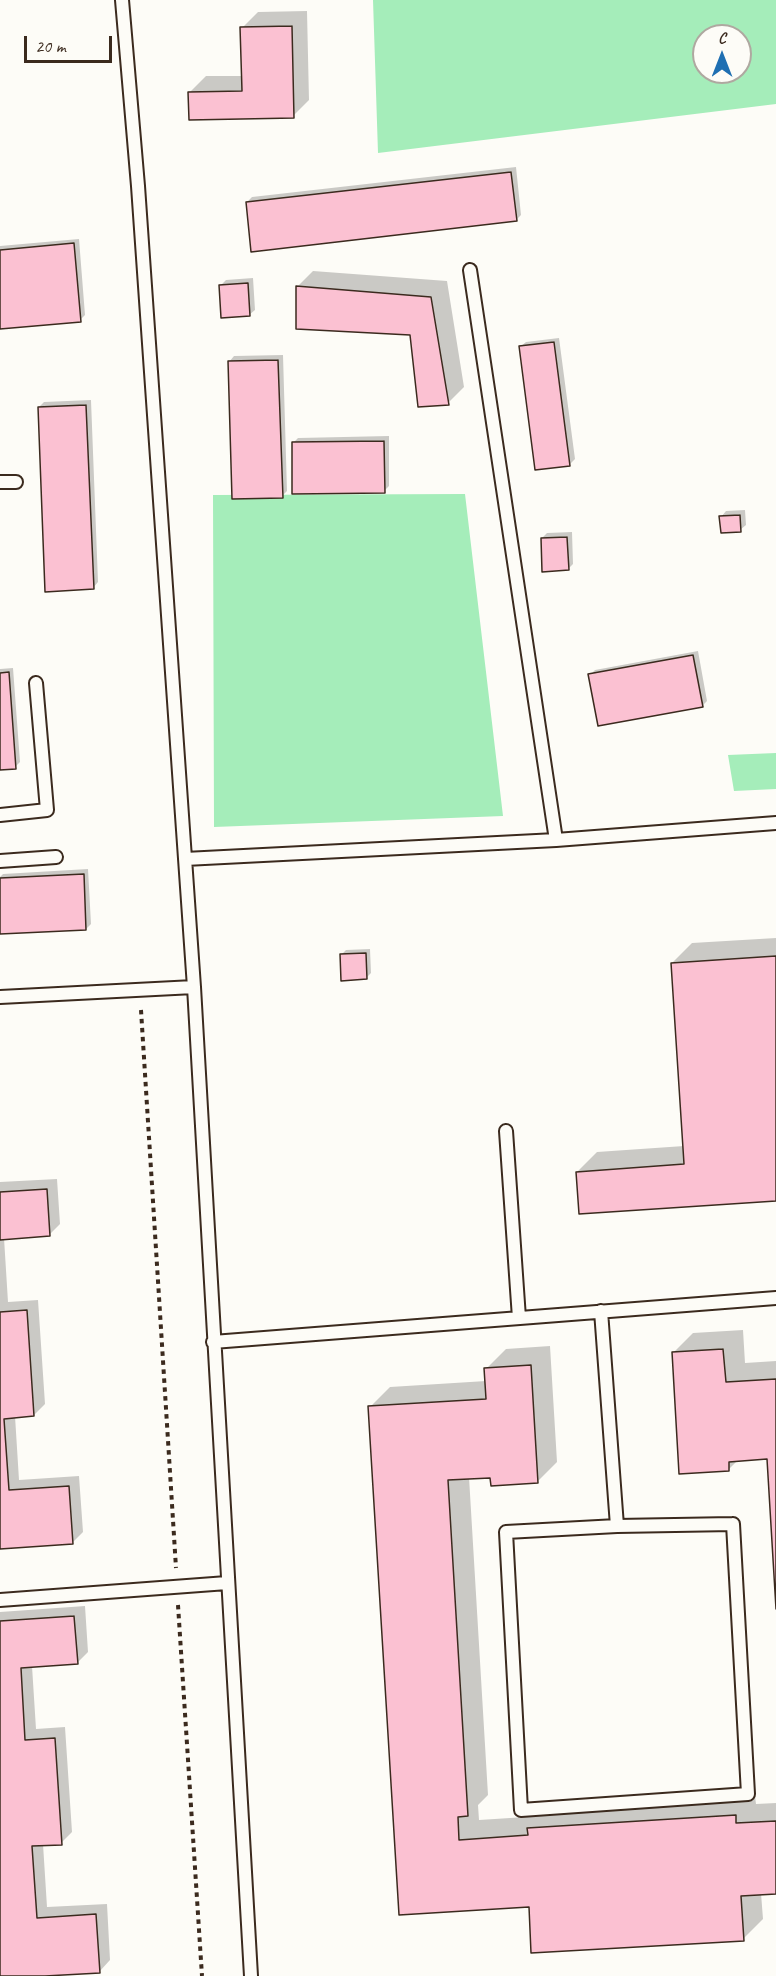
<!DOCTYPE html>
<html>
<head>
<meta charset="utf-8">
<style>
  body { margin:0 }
  #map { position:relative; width:776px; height:1976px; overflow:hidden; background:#fdfcf7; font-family:Caveat,sans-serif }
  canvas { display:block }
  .north { position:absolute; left:692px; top:24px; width:60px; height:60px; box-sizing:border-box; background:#fdfcf7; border:2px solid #afa8a0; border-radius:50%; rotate:0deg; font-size:16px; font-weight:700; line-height:24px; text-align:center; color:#3b2a1e }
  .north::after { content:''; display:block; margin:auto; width:21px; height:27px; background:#1f6fb2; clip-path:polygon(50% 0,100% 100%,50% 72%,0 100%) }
  .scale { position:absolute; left:24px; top:36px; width:88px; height:27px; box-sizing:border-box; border:3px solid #3b2a1e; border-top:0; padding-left:8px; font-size:18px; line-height:21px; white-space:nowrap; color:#3b2a1e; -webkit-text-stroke:4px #fdfcf7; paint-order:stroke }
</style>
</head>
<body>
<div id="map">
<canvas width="776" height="1976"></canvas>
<div class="north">С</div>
<div class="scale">20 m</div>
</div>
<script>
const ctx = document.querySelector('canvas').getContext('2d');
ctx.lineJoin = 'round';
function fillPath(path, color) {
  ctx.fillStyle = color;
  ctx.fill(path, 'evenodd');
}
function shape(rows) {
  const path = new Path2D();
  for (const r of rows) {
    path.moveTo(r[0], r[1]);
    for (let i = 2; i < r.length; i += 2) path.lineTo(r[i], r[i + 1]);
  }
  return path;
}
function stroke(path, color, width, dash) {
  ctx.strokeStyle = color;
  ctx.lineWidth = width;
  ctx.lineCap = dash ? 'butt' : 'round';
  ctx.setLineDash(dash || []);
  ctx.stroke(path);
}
const green = shape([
  [373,0,776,0,776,104,378,153],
  [704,36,740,36,740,72,704,72],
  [465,494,503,816,214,827,213,495],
  [776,753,776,789,734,791,728,755]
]);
const shadow = shape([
  [307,11,309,100,293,116,190,92,206,76,243,76,242,28,258,12],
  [516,167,521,215,516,220,247,202,252,197],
  [79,239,85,315,80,320,0,327,0,246],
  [313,271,447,281,464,387,448,403,411,333,297,287],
  [253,278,255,310,249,315,221,285,226,280],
  [559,338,575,459,569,465,520,347,526,342],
  [283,355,287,491,282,496,229,362,234,356],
  [91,400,98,582,93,588,39,407,44,402],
  [389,436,389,486,384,491,293,443,298,438],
  [745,510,746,525,740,530,721,517,726,511],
  [572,532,573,564,568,569,542,538,547,533],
  [698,651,707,701,702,706,590,675,595,670],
  [13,668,20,762,15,767,0,768,0,669],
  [88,869,91,924,86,929,0,933,0,877,3,874],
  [776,938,776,1200,577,1172,597,1152,684,1146,672,963,692,943],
  [370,949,371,973,366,978,341,955,346,950],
  [57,1179,60,1224,49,1235,4,1238,8,1302,38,1300,45,1404,34,1415,15,1416,19,1480,79,1476,83,1532,72,1543,0,1548,0,1182],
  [743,1330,745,1363,776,1361,776,1584,768,1457,739,1459,729,1469,673,1353,693,1333],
  [550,1346,557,1462,537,1482,492,1476,469,1477,488,1795,478,1805,479,1820,541,1816,549,1808,755,1796,756,1804,776,1803,776,1892,761,1893,763,1919,743,1939,530,1906,400,1914,370,1407,390,1387,486,1381,486,1369,506,1349],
  [85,1606,88,1652,77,1663,32,1666,36,1729,65,1727,72,1832,61,1843,43,1844,47,1907,107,1904,110,1960,100,1971,0,1976,0,1612]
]);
const building = shape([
  [292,26,294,118,189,120,188,92,242,91,240,27,292,26],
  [511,172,517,221,251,252,246,202,511,172],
  [74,243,81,322,0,329,0,250,74,243],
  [248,283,250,316,221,318,219,285,248,283],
  [296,286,431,297,449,405,418,407,410,335,296,329,296,286],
  [554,342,570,466,535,470,519,346,554,342],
  [278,360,283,498,232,499,228,361,278,360],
  [86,405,94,589,45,592,38,407,86,405],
  [384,441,385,493,292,494,292,442,384,441],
  [740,515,741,532,721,533,719,516,740,515],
  [567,537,569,570,542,572,541,538,567,537],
  [693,655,703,707,598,726,588,674,693,655],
  [9,672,16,769,0,770,0,673,9,672],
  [84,874,86,930,0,934,0,878,84,874],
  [366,953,367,979,341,981,340,954,366,953],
  [776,956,776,1201,579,1214,576,1172,684,1164,671,963,776,956],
  [47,1189,50,1236,0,1240,0,1192,47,1189],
  [27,1310,34,1416,4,1419,9,1490,69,1486,73,1544,0,1549,0,1312,27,1310],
  [723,1349,726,1382,776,1379,776,1609,767,1459,729,1462,729,1471,679,1474,672,1352,723,1349],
  [531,1365,538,1483,491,1486,490,1478,448,1480,468,1816,458,1817,459,1840,528,1835,527,1828,736,1815,736,1823,776,1821,776,1894,741,1896,744,1941,531,1953,529,1907,399,1915,368,1406,486,1399,484,1368,531,1365],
  [74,1616,78,1664,21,1668,25,1740,55,1738,62,1845,32,1846,37,1918,96,1914,100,1973,45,1976,0,1976,0,1621,74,1616]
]);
const path = shape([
  [141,1010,176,1568],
  [178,1605,202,1976]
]);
const lane = shape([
  [122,0,138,186,194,987,251,1976],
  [470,270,556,840],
  [0,482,16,482],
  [0,815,47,810,36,683],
  [185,859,556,840,776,823],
  [0,861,56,857],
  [0,997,194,987],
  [506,1131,519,1318],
  [601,1311,617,1526],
  [213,1342,776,1298],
  [733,1524,748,1794,521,1810,506,1532,617,1526,733,1524],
  [0,1600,227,1583]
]);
fillPath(green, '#a5edba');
fillPath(shadow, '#0003');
fillPath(building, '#fbc1d2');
stroke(building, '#3b2a1e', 1.5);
stroke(lane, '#3b2a1e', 16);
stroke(path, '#3b2a1e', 4, [4.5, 4.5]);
stroke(lane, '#fdfcf7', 12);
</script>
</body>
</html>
